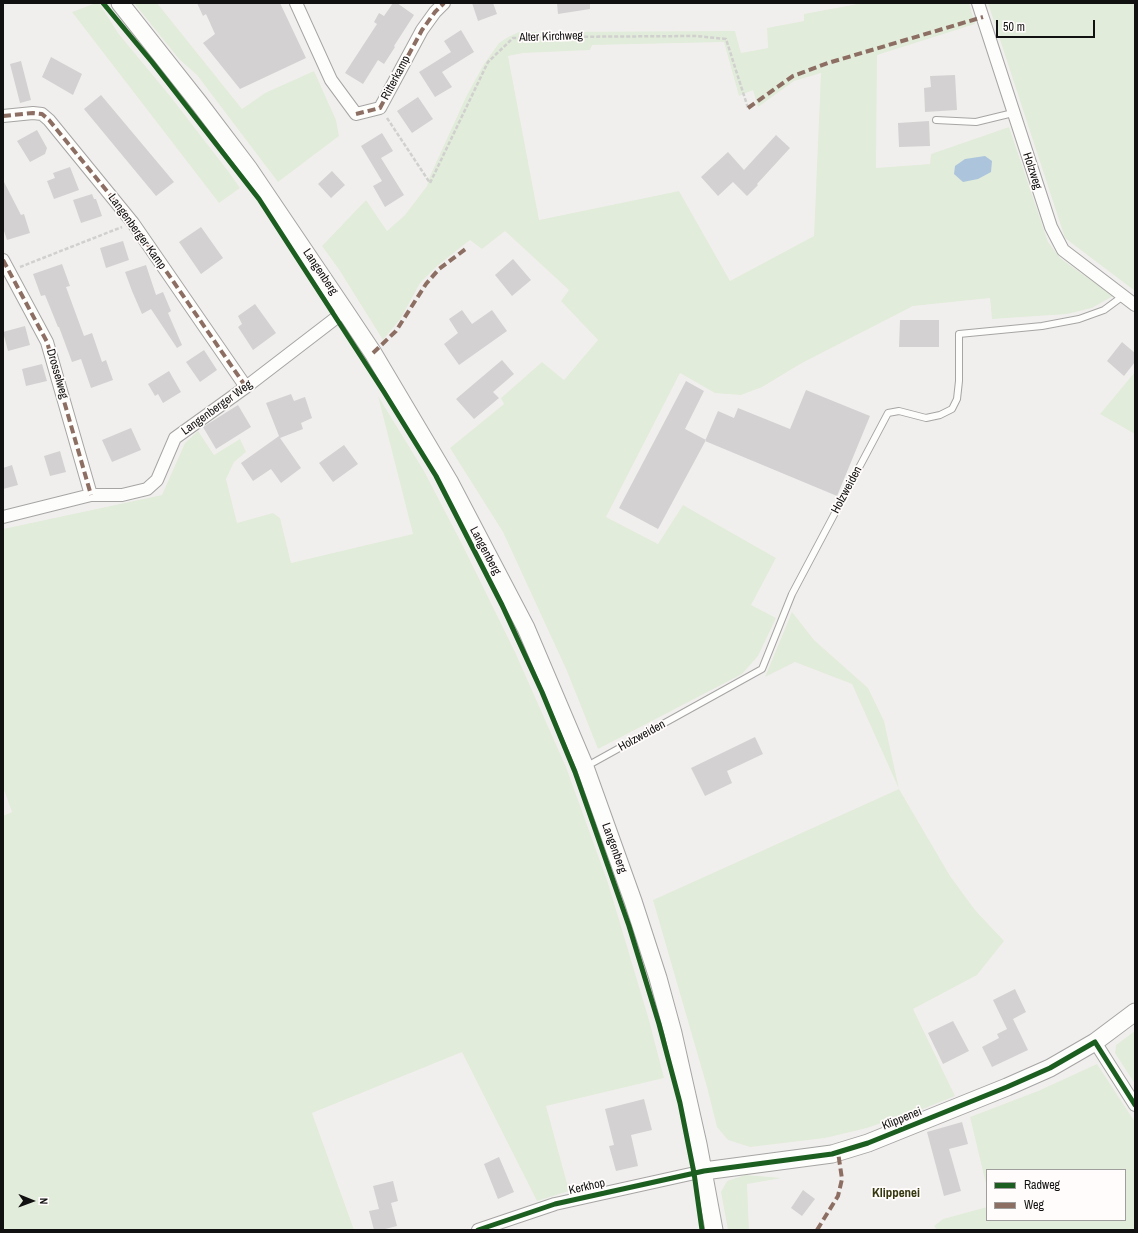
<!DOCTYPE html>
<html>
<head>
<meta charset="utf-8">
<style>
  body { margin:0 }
  #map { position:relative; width:1138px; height:1233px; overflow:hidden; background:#f1efee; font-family:"Archivo Narrow",sans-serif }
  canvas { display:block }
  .frame { position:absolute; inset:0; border:4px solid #121111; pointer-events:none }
  .legend { position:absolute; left:986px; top:1169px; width:140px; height:52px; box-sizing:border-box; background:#fffcfb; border:1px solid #a09e9d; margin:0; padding:5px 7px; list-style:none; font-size:12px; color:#121111 }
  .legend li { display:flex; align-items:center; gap:8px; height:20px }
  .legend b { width:20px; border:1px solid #a09e9d }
  .north { position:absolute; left:12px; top:1181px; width:40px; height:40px; -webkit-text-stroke:3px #fffcfb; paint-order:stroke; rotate:91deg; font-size:11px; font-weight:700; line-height:16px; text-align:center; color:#121111 }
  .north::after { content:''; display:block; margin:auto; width:14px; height:18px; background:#121111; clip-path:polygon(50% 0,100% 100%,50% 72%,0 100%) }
  .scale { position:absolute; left:996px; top:20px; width:99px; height:18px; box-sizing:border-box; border:2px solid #121111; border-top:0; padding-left:5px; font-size:12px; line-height:14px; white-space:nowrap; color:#121111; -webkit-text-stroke:3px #fffcfb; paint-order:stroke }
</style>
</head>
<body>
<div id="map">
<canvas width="1138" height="1233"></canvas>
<div class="frame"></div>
<ul class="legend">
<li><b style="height:5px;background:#1b5e20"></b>Radweg</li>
<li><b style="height:5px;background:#8d6e63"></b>Weg</li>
</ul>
<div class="north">N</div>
<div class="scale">50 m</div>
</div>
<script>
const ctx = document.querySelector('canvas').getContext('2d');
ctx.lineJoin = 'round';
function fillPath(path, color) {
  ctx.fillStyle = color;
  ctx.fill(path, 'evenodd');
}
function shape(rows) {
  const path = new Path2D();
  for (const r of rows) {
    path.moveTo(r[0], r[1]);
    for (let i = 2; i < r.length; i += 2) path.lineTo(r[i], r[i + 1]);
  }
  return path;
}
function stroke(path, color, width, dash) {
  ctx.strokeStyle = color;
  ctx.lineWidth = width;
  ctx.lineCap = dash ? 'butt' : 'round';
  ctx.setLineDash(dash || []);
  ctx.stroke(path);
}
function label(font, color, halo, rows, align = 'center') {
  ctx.font = font + ' "Archivo Narrow",sans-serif';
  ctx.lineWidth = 3.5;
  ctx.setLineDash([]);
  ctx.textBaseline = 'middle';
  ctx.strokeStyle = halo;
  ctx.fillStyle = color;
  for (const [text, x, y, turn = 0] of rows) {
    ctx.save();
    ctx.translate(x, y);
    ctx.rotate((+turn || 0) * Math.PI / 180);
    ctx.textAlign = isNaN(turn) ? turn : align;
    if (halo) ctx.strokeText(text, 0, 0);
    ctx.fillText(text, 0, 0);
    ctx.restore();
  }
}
const green = shape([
  [96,3,99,3,118,33,170,96,228,171,240,188,219,203,72,12],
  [134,3,157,3,242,109,265,93,314,71,336,120,339,136,278,182,197,75,179,59],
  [863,3,969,3,975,24,877,55,876,168,930,164,931,154,1009,127,1048,242,1060,258,1113,296,1092,308,1067,314,992,319,990,298,913,306,802,363,762,387,741,395,715,393,680,373,606,517,658,544,683,505,776,558,751,605,776,618,758,656,742,674,598,749,567,671,503,532,450,448,504,404,501,398,542,362,564,380,598,340,561,301,569,290,505,231,482,249,470,240,437,266,420,283,401,318,383,340,340,271,322,246,366,200,387,231,405,215,427,186,430,176,466,97,484,64,499,43,508,37,519,32,536,32,735,31,741,53,768,48,767,28,804,21,804,14],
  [724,42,739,96,753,90,758,107,794,81,821,73,814,236,730,281,679,191,539,220,508,56,523,53,590,50,592,45],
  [988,3,1135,3,1135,291,1065,238],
  [1135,372,1135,434,1100,414],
  [378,396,424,471,462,544,515,652,566,767,608,883,649,1020,664,1078,546,1106,569,1191,537,1201,462,1052,312,1113,354,1230,3,1230,3,816,12,812,3,787,3,529,162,495,185,443,198,431,214,455,240,439,246,452,234,462,226,479,237,523,273,513,280,518,291,563,413,534],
  [792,612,814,640,868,688,884,721,899,789,950,876,975,910,1004,941,977,975,913,1009,955,1096,920,1110,867,1128,825,1138,750,1147,728,1140,717,1127,707,1087,653,900,899,789,852,684,795,662,765,677],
  [1135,1031,1135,1084,1115,1053,1116,1045],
  [1097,1064,1135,1122,1135,1230,937,1230,934,1226,943,1219,987,1207,987,1220,1125,1220,1125,1170,987,1170,987,1188,970,1117,1038,1091],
  [745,1175,782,1178,747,1184,749,1230,728,1230,721,1192,727,1181]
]);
const water = shape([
  [985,156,992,161,991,172,978,179,963,182,954,174,955,166,965,159]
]);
const building = shape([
  [197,3,280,3,306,58,240,89,203,43,215,34,206,14,203,16],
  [393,3,397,3,414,15,394,46,395,47,384,64,378,60,363,84,345,73,377,24,374,22,379,13,384,16],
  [472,3,493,3,497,14,478,21],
  [557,3,590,3,590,9,558,14],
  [461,30,474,52,442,72,452,87,435,97,419,72,451,52,444,41],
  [51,57,82,74,73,95,42,77],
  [21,61,31,100,20,103,10,64],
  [955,75,957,110,925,112,924,88,931,87,930,76],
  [101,95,174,182,156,196,84,109],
  [418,97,433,119,412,133,397,111],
  [929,121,930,146,899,147,898,123],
  [37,130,47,148,45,154,30,162,17,141],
  [382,133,393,151,381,158,404,195,385,207,373,186,382,181,361,146],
  [776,135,790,148,757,184,758,185,747,196,733,182,718,196,701,177,728,152,744,170],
  [70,167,79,190,54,199,47,181,55,178,53,173],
  [332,171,345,185,331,198,318,184],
  [3,180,21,215,24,214,30,233,7,240,3,228],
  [92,194,94,199,96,199,102,216,81,223,73,200],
  [201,227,223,258,201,274,179,242],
  [123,241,129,260,106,268,100,248],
  [513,259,531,280,512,296,495,275],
  [62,264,70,286,66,287,84,336,92,333,102,362,106,360,113,380,91,388,81,359,72,362,59,327,58,327,45,295,41,296,33,274],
  [146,265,156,295,163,292,171,311,168,313,182,345,177,348,151,309,142,314,132,291,125,272],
  [255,304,276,333,253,350,238,327,242,324,238,316],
  [462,310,472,324,492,310,507,331,459,365,444,344,458,333,449,319],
  [900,320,939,320,939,347,899,347],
  [25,326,30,345,8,351,3,332],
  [1122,342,1135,353,1135,362,1124,376,1107,361],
  [204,350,217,370,200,382,186,362],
  [502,360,514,374,493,392,499,398,474,419,456,399],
  [42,364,47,381,26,386,22,369],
  [169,371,181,392,163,403,158,394,155,396,148,384],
  [686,381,704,391,685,429,706,440,658,529,619,508],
  [806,390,870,416,837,496,705,441,718,411,734,418,738,408,790,429],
  [291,394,294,401,305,397,312,418,301,423,303,429,280,438,301,468,281,483,271,469,253,481,241,463,279,436,266,403],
  [238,405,251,427,216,449,203,427],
  [131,428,141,450,112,462,102,440],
  [344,445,358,464,333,482,319,463],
  [60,451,66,472,50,476,44,456],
  [12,465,18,485,3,489,3,468],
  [755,737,763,754,727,771,732,783,705,796,691,768],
  [1015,989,1026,1012,1013,1019,1028,1050,992,1067,982,1047,999,1038,997,1034,1007,1029,993,1000],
  [953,1021,969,1051,943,1064,928,1033],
  [644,1099,652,1130,631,1135,638,1166,616,1171,609,1146,614,1145,605,1109],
  [962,1122,968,1144,949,1149,961,1191,944,1196,927,1132],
  [499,1157,514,1192,498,1199,484,1164],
  [393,1181,398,1201,391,1203,397,1226,381,1230,374,1230,369,1211,379,1209,373,1186],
  [803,1190,815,1199,802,1216,791,1208]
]);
const path = shape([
  [387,118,430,183,488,62,513,38,541,37,696,36,726,39,748,108],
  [20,267,122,227]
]);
const lane = shape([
  [936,120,976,122,1013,113],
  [587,766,762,669,792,594,888,413,899,411,926,418,940,415,952,409,957,399,959,381,959,334,1042,326,1079,319,1104,310,1123,296]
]);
const street = shape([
  [296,3,331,80,356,114,380,108,422,30,435,12,444,3],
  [978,3,1051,227,1063,250,1135,305],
  [3,116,33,113,42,114,49,120,133,223,246,387],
  [3,260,47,342,91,495],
  [3,517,91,495,122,495,147,489,157,480,175,438,246,387,345,311],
  [1095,1042,1135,1105],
  [478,1230,555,1204,704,1171]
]);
const secondary = shape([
  [120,3,199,103,249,169,345,311,373,353,449,481,526,628,585,767,633,901,658,978,673,1033,698,1144,714,1230],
  [704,1171,832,1154,868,1143,1007,1087,1050,1068,1095,1042,1135,1012]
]);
const quiet = shape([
  [748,108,793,76,828,63,983,17],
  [356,114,380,108,422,30,435,12,444,3],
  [3,116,33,113,42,114,49,120,133,223,246,387],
  [3,260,47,342,91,495],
  [373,353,396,331,426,284,439,269,467,248],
  [817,1230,838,1196,842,1179,838,1152]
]);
const cycleway = shape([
  [103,3,152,62,259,199,384,392,436,476,502,605,542,692,575,772,629,926,659,1024,680,1103,694,1173,702,1230],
  [1095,1042,1135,1105],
  [478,1230,555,1204,704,1171,832,1154,868,1143,1007,1087,1050,1068,1095,1042]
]);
const streetNames = [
  ["Alter Kirchweg",551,37,-2],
  ["Ritterkamp",396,78,-62],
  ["Holzweg",1032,171,72],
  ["Langenberger Kamp",137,232,54],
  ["Langenberg",320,272,56],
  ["Drosselweg",57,374,74],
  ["Langenberger Weg",217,408,-36],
  ["Holzweiden",847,490,-62],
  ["Langenberg",485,551,62],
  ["Holzweiden",642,736,-29],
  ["Langenberg",614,848,70],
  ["Klippenei",902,1119,-22],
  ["Kerkhop",587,1187,-13]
];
const neighbourhoodNames = [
  ["Klippenei",896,1194]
];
fillPath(green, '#e2ecda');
fillPath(water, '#acc5dd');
fillPath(building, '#d3d1d1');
stroke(lane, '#a6a5a4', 8);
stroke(street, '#a6a5a4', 14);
stroke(secondary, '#a6a5a4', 19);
stroke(path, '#d0d0cf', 2.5, [4, 2]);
stroke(lane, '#fdfdfc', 6);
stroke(street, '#fdfdfc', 12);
stroke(secondary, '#fdfdfc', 17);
stroke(quiet, '#8d6e63', 4, [8, 4]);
stroke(cycleway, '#1b5e20', 5);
label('12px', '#121111', '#fffcfb', streetNames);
label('bold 13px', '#363910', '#fffcfb', neighbourhoodNames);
</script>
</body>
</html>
